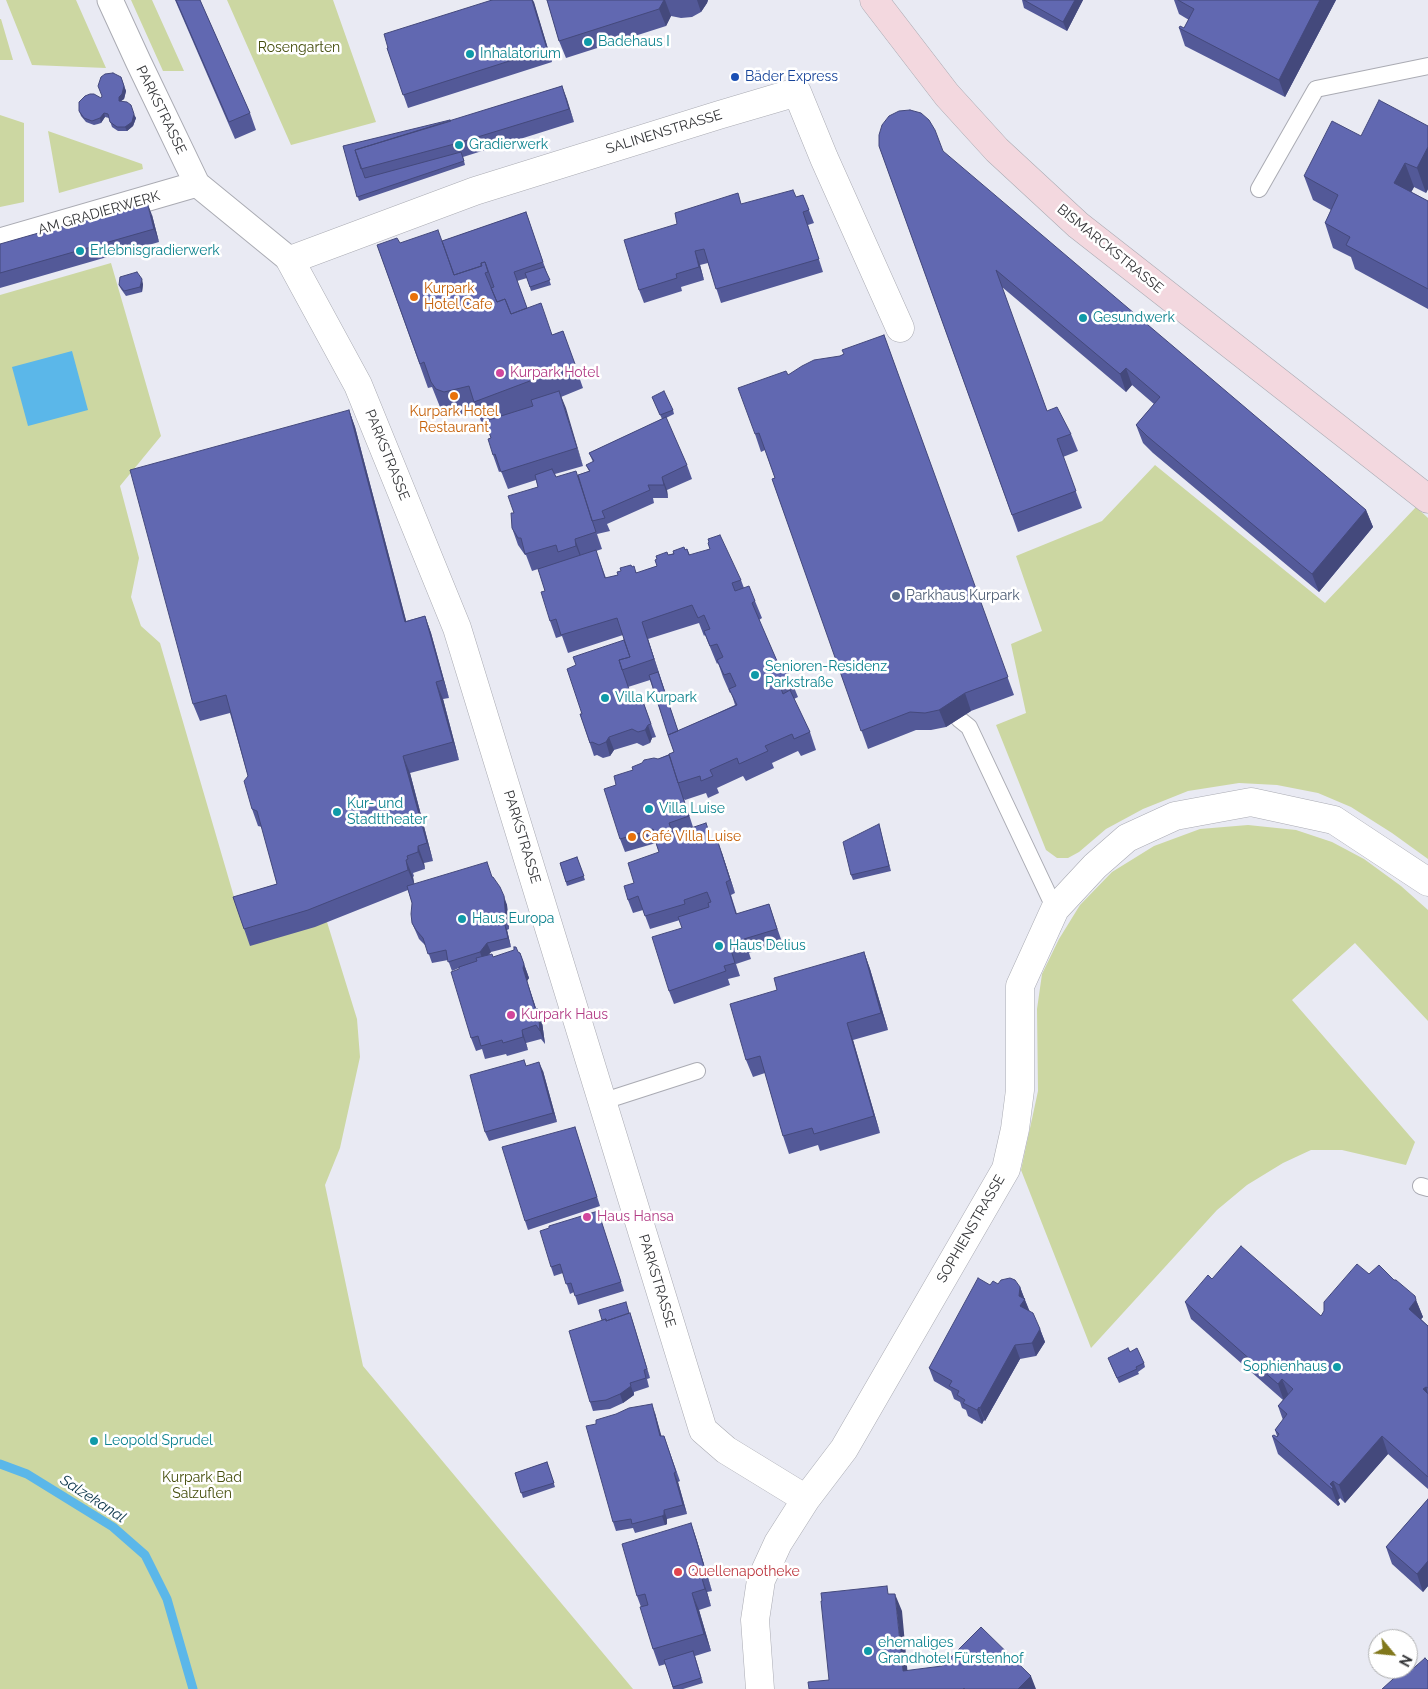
<!DOCTYPE html>
<html>
<head>
<meta charset="utf-8">
<style>
  body { margin:0 }
  #map { position:relative; width:1428px; height:1689px; overflow:hidden; background:#e9eaf3; font-family:Raleway,sans-serif }
  canvas { display:block }
  .north { position:absolute; left:1368px; top:1629px; width:50px; height:50px; box-sizing:border-box; background:#fff; border:1px solid #adaeaf; border-radius:50%; rotate:118deg; font-size:14px; font-weight:700; line-height:20px; text-align:center; color:#333437 }
  .north::after { content:''; display:block; margin:auto; width:18px; height:22px; background:#81781c; clip-path:polygon(50% 0,100% 100%,50% 72%,0 100%) }
</style>
</head>
<body>
<div id="map">
<canvas width="1428" height="1689"></canvas>
<div class="north">N</div>
</div>
<script>
const ctx = document.querySelector('canvas').getContext('2d');
ctx.lineJoin = 'round';
function fillPath(path, color) {
  ctx.fillStyle = color;
  ctx.fill(path, 'evenodd');
}
function shape(rows) {
  const path = new Path2D();
  for (const r of rows) {
    path.moveTo(r[0], r[1]);
    for (let i = 2; i < r.length; i += 2) path.lineTo(r[i], r[i + 1]);
  }
  return path;
}
function stroke(path, color, width, dash) {
  ctx.strokeStyle = color;
  ctx.lineWidth = width;
  ctx.lineCap = dash ? 'butt' : 'round';
  ctx.setLineDash(dash || []);
  ctx.stroke(path);
}
function label(font, color, halo, rows, align = 'center') {
  ctx.font = font + ' Raleway,sans-serif';
  ctx.lineWidth = 5;
  ctx.setLineDash([]);
  ctx.textBaseline = 'middle';
  ctx.strokeStyle = halo;
  ctx.fillStyle = color;
  for (const [text, x, y, turn = 0] of rows) {
    ctx.save();
    ctx.translate(x, y);
    ctx.rotate((+turn || 0) * Math.PI / 180);
    ctx.textAlign = isNaN(turn) ? turn : align;
    if (halo) ctx.strokeText(text, 0, 0);
    ctx.fillText(text, 0, 0);
    ctx.restore();
  }
}
const green = shape([
  [6,0,76,0,106,68,32,65],
  [131,0,152,0,184,71,163,71],
  [227,0,333,0,376,122,291,145],
  [0,19,1,19,13,60,0,60],
  [0,115,24,123,24,202,0,207],
  [48,131,142,164,143,169,59,193],
  [111,263,161,436,120,486,139,558,131,597,141,626,160,643,239,914,327,922,357,1019,360,1057,340,1148,325,1185,363,1366,633,1689,0,1689,0,295],
  [1155,465,1325,603,1416,507,1428,518,1428,859,1392,833,1351,807,1318,793,1277,785,1239,783,1188,791,1143,809,1106,829,1079,852,1068,858,1057,858,1046,850,996,725,1026,713,1011,644,1042,631,1016,556,1102,521],
  [1248,825,1296,830,1332,842,1364,859,1401,886,1428,910,1428,1021,1355,943,1292,1000,1415,1142,1406,1165,1342,1150,1311,1150,1283,1163,1247,1185,1217,1210,1091,1348,1021,1170,1038,1091,1037,1009,1042,974,1059,939,1080,905,1112,872,1154,846,1200,829]
]);
const water = shape([
  [72,351,88,410,28,426,12,367]
]);
const stream = shape([
  [0,1464,27,1474,113,1527,145,1555,167,1599,193,1689]
]);
const service = shape([
  [1259,189,1316,89,1428,66],
  [959,719,969,727,1055,909],
  [601,1102,697,1071],
  [1421,1186,1428,1188]
]);
const pedestrian = shape([
  [110,0,138,61,197,184,290,260],
  [0,241,197,184]
]);
const minor = shape([
  [806,1499,726,1450,703,1430,457,628,358,385,290,260,475,191,719,115,797,92,824,158,900,328],
  [760,1689,755,1620,761,1580,778,1543,806,1499,844,1449,1006,1169,1015,1129,1020,1090,1020,986,1055,909,1095,866,1127,838,1175,816,1251,802,1334,820,1428,882]
]);
const secondary = shape([
  [874,0,947,95,997,150,1078,225,1428,499]
]);
const wall = shape([
  [175,0,200,0,250,113,256,130,235,139],
  [492,0,533,0,552,62,408,108,387,48],
  [547,0,708,0,707,3,701,12,692,17,681,18,671,16,666,26,566,58,559,41],
  [1022,0,1083,0,1067,31,1024,8],
  [1174,0,1336,0,1285,97,1185,46,1179,28,1184,28,1189,20,1179,14],
  [121,77,126,91,124,99,120,101,136,118,133,126,127,131,118,131,112,127,109,118,105,117,101,123,98,124,94,125,86,122,81,116,79,111,101,98],
  [562,86,574,122,463,157,465,165,359,201,343,146,451,121],
  [1428,126,1428,189,1426,193,1414,187,1411,192,1428,201,1428,309,1355,269,1351,257,1333,248,1325,223,1331,210,1313,200,1304,176],
  [879,146,943,152,1366,510,1373,527,1319,592,1153,453,1143,443,1136,425,1154,404,1132,385,1126,392,1002,287,1047,411,1071,434,1078,451,1063,457,1082,508,1018,532],
  [803,195,814,223,808,225,823,272,721,303,708,263,700,265,704,280,681,287,682,291,644,303,639,290,677,224,742,204,796,197],
  [526,212,551,285,531,291,527,278,517,281,527,308,552,335,563,331,583,388,561,397,583,466,555,474,556,477,578,475,589,471,586,465,593,462,589,453,662,419,652,397,673,410,674,414,666,418,687,465,692,479,667,490,668,498,653,498,654,503,607,524,610,531,597,534,602,549,596,551,606,578,618,575,632,567,637,573,657,566,668,555,687,549,690,555,741,580,744,588,755,601,762,618,759,620,780,668,791,680,798,697,794,699,810,732,816,750,801,756,798,751,772,763,774,768,746,781,743,776,717,788,719,793,708,798,706,793,685,800,684,799,693,827,712,841,722,853,735,893,731,895,737,914,769,904,782,942,749,953,751,959,736,964,740,976,728,979,730,985,674,1004,669,991,682,928,680,920,650,929,643,910,633,913,628,900,634,883,659,852,656,843,625,852,620,839,616,785,633,770,674,752,650,680,628,687,632,698,641,696,656,737,652,738,650,743,643,746,637,743,614,750,610,756,603,758,597,755,594,756,580,714,582,714,576,665,624,640,623,635,568,653,562,636,556,638,550,621,545,591,538,569,532,571,526,555,525,555,518,545,512,528,514,513,538,487,536,480,508,489,501,471,499,472,493,455,491,438,487,426,483,427,477,410,453,417,445,413,440,407,432,387,428,388,377,245,442,241],
  [699,623,704,636,705,635,717,664,718,663,723,677,730,693,731,692,735,705,678,731,648,639],
  [152,215,159,242,0,288,0,244],
  [143,284,142,292,126,296,121,289,119,285],
  [884,335,1014,695,971,711,946,727,931,730,916,730,868,749,772,479,775,478,765,450,761,452,755,434,788,375,840,356],
  [349,410,355,427,406,621,425,616,431,633,449,698,443,699,459,760,410,773,433,861,424,863,425,869,413,873,414,876,413,877,414,884,492,877,507,905,509,929,507,930,511,947,491,952,488,955,493,957,518,952,520,953,529,978,527,981,536,1008,542,1022,545,1044,541,1039,526,1043,528,1050,507,1056,506,1054,485,1059,482,1049,476,1051,471,1038,459,968,452,971,448,960,432,963,426,946,419,939,412,923,412,903,408,890,315,927,250,946,233,897,277,884,262,827,258,826,252,809,248,776,230,713,200,721,193,704],
  [879,824,891,871,853,880,851,875],
  [577,857,585,880,567,886,560,863],
  [864,952,870,969,888,1030,853,1040,880,1133,820,1151,818,1145,789,1154,783,1136,765,1073,753,1077,746,1060,777,990],
  [524,1060,526,1066,543,1071,557,1122,489,1141,485,1132],
  [575,1127,600,1206,528,1230,525,1221],
  [598,1211,624,1291,578,1305,574,1292,570,1294,563,1273,554,1276,551,1267],
  [1369,1274,1394,1280,1416,1300,1423,1317,1421,1319,1428,1326,1428,1489,1388,1454,1345,1503,1340,1498,1338,1500,1340,1504,1338,1506,1278,1454,1272,1436,1277,1437,1277,1436,1275,1430,1283,1420,1278,1406,1283,1400,1191,1319,1185,1302,1212,1279,1321,1316],
  [998,1284,1020,1287,1029,1311,1040,1329,1045,1342,1036,1356,1020,1359,985,1421,984,1420,982,1424,968,1416,966,1410,962,1408,960,1402,954,1399,951,1391,934,1381,929,1368,990,1285],
  [630,1313,650,1378,647,1379,649,1387,634,1392,634,1395,623,1403,610,1409,593,1411,590,1402],
  [1130,1352,1144,1363,1145,1367,1138,1372,1139,1374,1119,1383,1110,1363],
  [655,1413,661,1436,664,1436,680,1481,678,1482,687,1514,667,1519,667,1524,665,1525,635,1533,633,1528,616,1531,613,1522],
  [547,1462,555,1487,523,1498,515,1473],
  [1428,1499,1428,1586,1423,1592,1392,1564,1386,1547],
  [691,1523,697,1541,712,1591,707,1592,711,1606,699,1610,711,1651,695,1656,703,1683,683,1689,673,1689,666,1664,659,1666,653,1649,641,1607,637,1596]
]);
const shadedWall = shape([
  [532,0,534,2,552,62,547,49],
  [664,0,665,0,671,16,666,26,659,9],
  [697,0,708,0,707,3,701,12],
  [1075,0,1083,0,1067,31,1063,22],
  [1320,0,1336,0,1285,97,1279,80],
  [124,86,126,91,124,99,120,102,119,101,119,97],
  [562,86,567,99,574,122,569,109],
  [104,113,105,117,101,123,100,118],
  [134,114,136,118,133,126,127,131,125,127],
  [1428,147,1428,189,1426,193,1417,168],
  [1405,163,1414,187,1403,208,1394,183],
  [147,202,152,215,159,242,154,229],
  [695,251,700,265,704,280,699,267],
  [142,279,143,284,142,292,140,287],
  [1126,368,1132,385,1126,392,1120,374],
  [559,391,566,408,583,466,577,448],
  [349,410,355,427,411,639,405,622],
  [662,477,667,490,668,498,664,485],
  [1366,510,1373,527,1319,592,1312,574],
  [575,539,581,556,583,564,576,546],
  [425,616,431,633,449,698,443,680],
  [642,622,648,639,679,736,654,659],
  [436,682,443,699,459,760,453,742],
  [965,693,971,711,946,727,939,710],
  [648,725,652,738,650,743,645,730],
  [609,737,614,750,610,756,606,742],
  [403,756,410,773,433,861,427,843],
  [717,839,722,853,735,893,730,880],
  [418,846,424,863,425,869,418,852],
  [406,860,413,877,415,887,408,870],
  [504,896,507,905,509,929,506,920],
  [504,921,507,930,511,947,508,938],
  [487,943,491,952,483,961,480,952],
  [864,952,870,969,888,1030,881,1013],
  [520,953,529,978,527,981,539,1018,538,1009,542,1022,545,1044,540,1031,535,1008,523,968],
  [847,1023,853,1040,880,1133,874,1116],
  [522,1030,526,1043,528,1050,523,1037],
  [539,1062,543,1071,557,1122,553,1113],
  [1020,1287,1025,1300,1030,1312,1020,1306,1019,1296],
  [1416,1300,1423,1317,1415,1326,1409,1309],
  [630,1313,633,1322,650,1378,647,1369],
  [1040,1329,1045,1342,1036,1356,1032,1343],
  [1015,1345,1020,1359,985,1421,980,1408],
  [1282,1379,1289,1396,1284,1401,1278,1384],
  [630,1383,634,1395,623,1403,620,1394],
  [1426,1387,1428,1393,1428,1403,1423,1389],
  [652,1404,655,1413,664,1445,660,1436],
  [979,1407,984,1420,982,1424,977,1410],
  [1382,1436,1388,1454,1345,1503,1339,1485],
  [674,1473,678,1482,687,1514,683,1505],
  [1333,1481,1340,1498,1338,1500,1340,1504,1338,1506,1330,1484],
  [664,1510,667,1519,667,1524,665,1525,662,1516],
  [691,1523,697,1541,712,1591,706,1573],
  [1428,1561,1428,1586,1423,1592,1417,1574],
  [701,1575,707,1592,711,1606,705,1589],
  [692,1593,699,1610,711,1651,704,1634],
  [895,1594,902,1611,909,1688,903,1671],
  [1031,1676,1036,1689,1018,1689]
]);
const building = shape([
  [176,0,200,0,250,113,229,122,176,0],
  [492,0,532,0,547,49,403,95,387,48,388,48,384,34,492,0],
  [547,0,664,0,659,9,559,41,547,0],
  [1024,0,1075,0,1063,22,1024,0],
  [1178,0,1320,0,1279,80,1179,28,1180,26,1184,28,1194,9,1178,0],
  [113,73,121,77,124,86,122,94,119,97,119,101,127,102,131,105,134,114,132,122,125,127,117,127,110,122,108,114,104,113,100,118,92,121,84,118,79,111,79,102,85,96,90,94,94,94,101,98,102,96,98,86,101,77,105,74,113,73],
  [562,86,569,109,458,143,361,169,355,150,562,86],
  [1379,100,1428,126,1428,147,1417,168,1405,163,1394,183,1428,201,1428,289,1346,245,1350,237,1325,223,1338,195,1304,176,1332,121,1361,136,1379,100],
  [910,110,921,113,929,120,935,130,943,151,1366,510,1312,574,1147,436,1136,425,1160,397,1126,368,1120,374,996,270,1047,411,1057,407,1071,434,1057,439,1076,491,1012,515,879,146,879,135,882,125,889,116,899,111,910,110],
  [450,120,451,121,355,150,365,178,461,152,464,161,357,197,343,146,450,120],
  [793,190,796,197,803,195,809,210,803,212,819,259,716,289,704,249,695,251,699,267,676,274,677,278,639,290,624,240,677,224,675,213,738,193,741,204,793,190],
  [147,202,154,229,0,273,0,244,147,202],
  [526,212,543,262,514,272,527,308,511,314,505,299,497,302,491,288,494,287,485,262,481,263,481,266,454,275,442,241,526,212],
  [438,230,454,275,482,266,481,263,485,262,488,272,485,273,497,302,505,299,511,314,541,303,552,335,563,331,575,364,474,402,469,386,444,392,436,389,431,382,424,362,420,364,377,245,397,238,400,243,438,230],
  [544,267,550,280,530,287,525,273,544,267],
  [137,272,142,279,140,287,124,291,119,285,120,277,137,272],
  [884,335,1008,677,965,693,939,710,925,713,910,712,861,731,772,479,775,478,759,433,755,434,738,388,786,371,788,375,802,366,814,360,840,356,844,354,842,350,884,335],
  [559,391,577,448,501,472,495,454,493,455,488,439,491,438,485,421,533,406,531,400,559,391],
  [664,391,673,410,660,415,652,397,664,391],
  [349,410,405,622,425,616,443,680,436,682,453,742,403,756,427,843,418,846,418,852,407,856,408,859,406,860,408,870,308,910,244,929,233,897,277,884,257,811,252,809,244,781,248,776,226,695,193,704,130,470,349,410],
  [666,417,687,465,662,477,664,485,648,485,650,490,602,511,605,518,592,521,578,475,590,471,586,465,594,461,589,453,666,417],
  [552,469,556,477,576,471,596,532,575,539,576,546,558,552,556,545,525,554,521,538,518,538,512,528,511,513,514,513,508,496,538,487,535,475,552,469],
  [720,535,741,580,732,583,735,591,749,586,755,601,752,603,780,668,785,666,791,680,780,686,783,694,790,690,810,732,794,739,792,734,765,746,768,751,739,764,737,758,710,770,713,776,701,781,700,776,678,783,669,754,674,752,668,735,737,705,729,689,736,686,730,673,724,675,717,660,723,657,717,644,710,646,704,631,710,629,704,615,698,618,692,605,642,622,654,659,622,670,619,660,630,657,617,618,561,635,556,619,550,621,541,592,545,591,538,569,596,550,605,578,618,575,617,572,621,571,620,568,631,565,632,567,634,566,636,573,657,566,655,560,657,559,656,556,667,552,668,555,674,554,673,551,684,547,685,550,687,549,689,555,710,549,708,543,709,542,708,539,720,535],
  [624,640,630,657,619,660,632,698,641,696,651,724,648,725,645,730,638,732,632,729,609,737,606,742,599,745,592,742,590,743,580,714,582,714,567,669,576,665,573,657,624,640],
  [658,672,678,731,668,735,649,675,658,672],
  [669,755,689,816,669,823,671,829,655,835,653,829,620,839,604,789,616,785,614,776,633,770,632,767,642,763,644,760,654,758,658,759,669,755],
  [706,823,712,841,717,839,730,880,726,882,736,914,769,904,777,929,744,939,746,946,731,950,735,963,724,966,726,971,669,991,652,937,682,928,678,917,709,907,708,903,711,902,707,892,684,900,685,904,645,916,638,896,628,900,624,886,634,883,628,863,659,852,655,840,706,823],
  [879,824,889,866,851,875,843,842,879,824],
  [577,857,584,876,566,882,560,863,577,857],
  [487,862,492,877,493,877,500,887,504,896,506,920,504,921,508,938,487,943,480,952,448,962,446,950,428,954,423,938,416,930,412,923,411,914,412,903,407,886,487,862],
  [514,947,516,947,518,952,520,953,524,964,523,968,535,1008,538,1009,540,1031,536,1025,522,1030,523,1037,503,1043,502,1040,481,1046,478,1036,471,1038,451,972,459,969,459,967,477,961,476,958,492,954,493,957,514,950,514,947],
  [864,952,881,1013,847,1023,874,1116,814,1134,812,1128,783,1136,760,1056,746,1060,730,1004,777,990,774,978,864,952],
  [524,1060,526,1066,539,1062,553,1113,485,1132,470,1075,524,1060],
  [575,1127,597,1197,525,1221,502,1147,575,1127],
  [598,1211,621,1282,575,1296,571,1283,566,1284,560,1264,551,1267,540,1231,549,1228,549,1226,598,1211],
  [1241,1246,1321,1316,1324,1311,1324,1302,1357,1264,1369,1274,1379,1265,1394,1280,1396,1280,1415,1296,1416,1300,1409,1309,1428,1326,1428,1388,1426,1387,1423,1389,1428,1394,1428,1477,1382,1436,1339,1485,1333,1481,1330,1484,1333,1487,1332,1489,1272,1436,1274,1435,1277,1437,1279,1434,1275,1430,1287,1414,1278,1406,1293,1389,1282,1379,1278,1384,1185,1302,1208,1275,1212,1279,1241,1246],
  [978,1278,990,1285,993,1281,998,1284,1001,1280,1010,1278,1015,1280,1020,1287,1019,1296,1025,1299,1020,1306,1033,1313,1040,1329,1032,1343,1015,1345,980,1408,979,1407,977,1410,963,1403,965,1400,957,1395,959,1391,949,1386,952,1381,929,1368,978,1278],
  [626,1302,629,1313,606,1321,606,1319,602,1320,599,1310,626,1302],
  [630,1313,647,1369,644,1370,646,1378,630,1383,631,1386,620,1394,606,1400,590,1402,569,1331,606,1319,606,1321,630,1313],
  [1128,1348,1130,1352,1137,1348,1144,1363,1136,1367,1137,1369,1117,1378,1108,1358,1128,1348],
  [652,1404,660,1436,664,1436,676,1472,674,1473,683,1505,664,1510,664,1515,662,1516,632,1524,631,1519,613,1522,586,1426,596,1424,596,1420,616,1414,629,1408,652,1404],
  [547,1462,554,1483,521,1493,515,1473,547,1462],
  [1428,1499,1428,1561,1417,1574,1386,1547,1428,1499],
  [691,1523,706,1573,701,1575,705,1589,692,1593,704,1634,653,1649,640,1607,648,1605,645,1594,637,1596,622,1544,691,1523],
  [887,1586,888,1594,895,1594,903,1671,942,1666,981,1627,1031,1676,1018,1689,965,1689,964,1688,963,1689,809,1689,808,1682,829,1680,821,1601,822,1601,821,1593,887,1586],
  [693,1651,701,1678,673,1687,664,1660,693,1651],
  [1425,1658,1428,1661,1428,1689,1382,1689,1403,1670,1407,1674,1425,1658]
]);
const markers = [
  [588,42,5,"#0f9aa8"],
  [470,54,5,"#0f9aa8"],
  [735,77,5,"#1a4fb4"],
  [459,145,5,"#0f9aa8"],
  [80,251,5,"#0f9aa8"],
  [414,297,5,"#e8710a"],
  [1083,318,5,"#0f9aa8"],
  [500,373,5,"#d1479c"],
  [454,396,5,"#e8710a"],
  [896,596,5,"#5c6f8a"],
  [755,675,5,"#0f9aa8"],
  [605,698,5,"#0f9aa8"],
  [649,809,5,"#0f9aa8"],
  [337,812,5,"#0f9aa8"],
  [632,837,5,"#e8710a"],
  [462,919,5,"#0f9aa8"],
  [719,946,5,"#0f9aa8"],
  [511,1015,5,"#d1479c"],
  [587,1217,5,"#d1479c"],
  [1337,1367,5,"#0f9aa8"],
  [94,1441,5,"#0f9aa8"],
  [678,1572,5,"#e0444e"],
  [868,1651,5,"#0f9aa8"]
];
const cultureNames = [
  ["Badehaus I",598,42],
  ["Inhalatorium",480,54],
  ["Gradierwerk",469,145],
  ["Erlebnisgradierwerk",90,251],
  ["Gesundwerk",1093,318],
  ["Senioren-Residenz",765,667],
  ["Parkstraße",765,683],
  ["Villa Kurpark",615,698],
  ["Kur- und",347,804],
  ["Stadttheater",347,820],
  ["Villa Luise",659,809],
  ["Haus Europa",472,919],
  ["Haus Delius",729,946],
  ["Sophienhaus",1327,1367,"right"],
  ["Leopold Sprudel",104,1441],
  ["ehemaliges",878,1643],
  ["Grandhotel Fürstenhof",878,1659]
];
const parkNames = [
  ["Rosengarten",299,48],
  ["Kurpark Bad",202,1478],
  ["Salzuflen",202,1494]
];
const transitNames = [
  ["Bäder Express",745,77]
];
const streetNames = [
  ["PARKSTRASSE",161,110,64],
  ["SALINENSTRASSE",664,132,-17],
  ["AM GRADIERWERK",99,213,-16],
  ["BISMARCKSTRASSE",1110,249,39],
  ["PARKSTRASSE",387,455,68],
  ["PARKSTRASSE",522,837,73],
  ["SOPHIENSTRASSE",971,1229,-60],
  ["PARKSTRASSE",657,1281,73]
];
const foodNames = [
  ["Kurpark",424,289],
  ["Hotel Cafe",424,305],
  ["Kurpark Hotel",454,412,"center"],
  ["Restaurant",454,428,"center"],
  ["Café Villa Luise",642,837]
];
const hotelNames = [
  ["Kurpark Hotel",510,373],
  ["Kurpark Haus",521,1015],
  ["Haus Hansa",597,1217]
];
const serviceNames = [
  ["Parkhaus Kurpark",906,596]
];
const healthNames = [
  ["Quellenapotheke",688,1572]
];
const waterNames = [
  ["Salzekanal",93,1499,33]
];
fillPath(green, '#ccd7a2');
fillPath(water, '#5bb7e9');
stroke(stream, '#5bb7e9', 9);
stroke(service, '#aaabb3', 18);
stroke(pedestrian, '#aaabb3', 27);
stroke(minor, '#aaabb3', 29);
stroke(secondary, '#aaabb3', 29);
stroke(service, '#fff', 16);
stroke(pedestrian, '#fff', 25);
stroke(minor, '#fff', 28);
stroke(secondary, '#f3d8df', 28);
fillPath(wall, '#535998');
fillPath(shadedWall, '#44497c');
fillPath(building, '#6168b1');
stroke(building, '#44497c', 1);
for (const [x, y, r, color] of markers) {
  const dot = new Path2D();
  dot.arc(x, y, r, 0, 2 * Math.PI);
  ctx.fillStyle = color;
  ctx.fill(dot);
  stroke(dot, '#fff', 2);
}
label('14px', '#0d838f', '#fff', cultureNames, 'left');
label('14px', '#464f0e', '#fff', parkNames);
label('14px', '#164399', '#fff', transitNames, 'left');
label('14px', '#333437', '#fff', streetNames);
label('14px', '#c56008', '#fff', foodNames, 'left');
label('14px', '#b23c85', '#fff', hotelNames, 'left');
label('14px', '#4e5e75', '#fff', serviceNames, 'left');
label('14px', '#be3a42', '#fff', healthNames, 'left');
label('italic 15px', '#093348', '#fff', waterNames);
</script>
</body>
</html>
